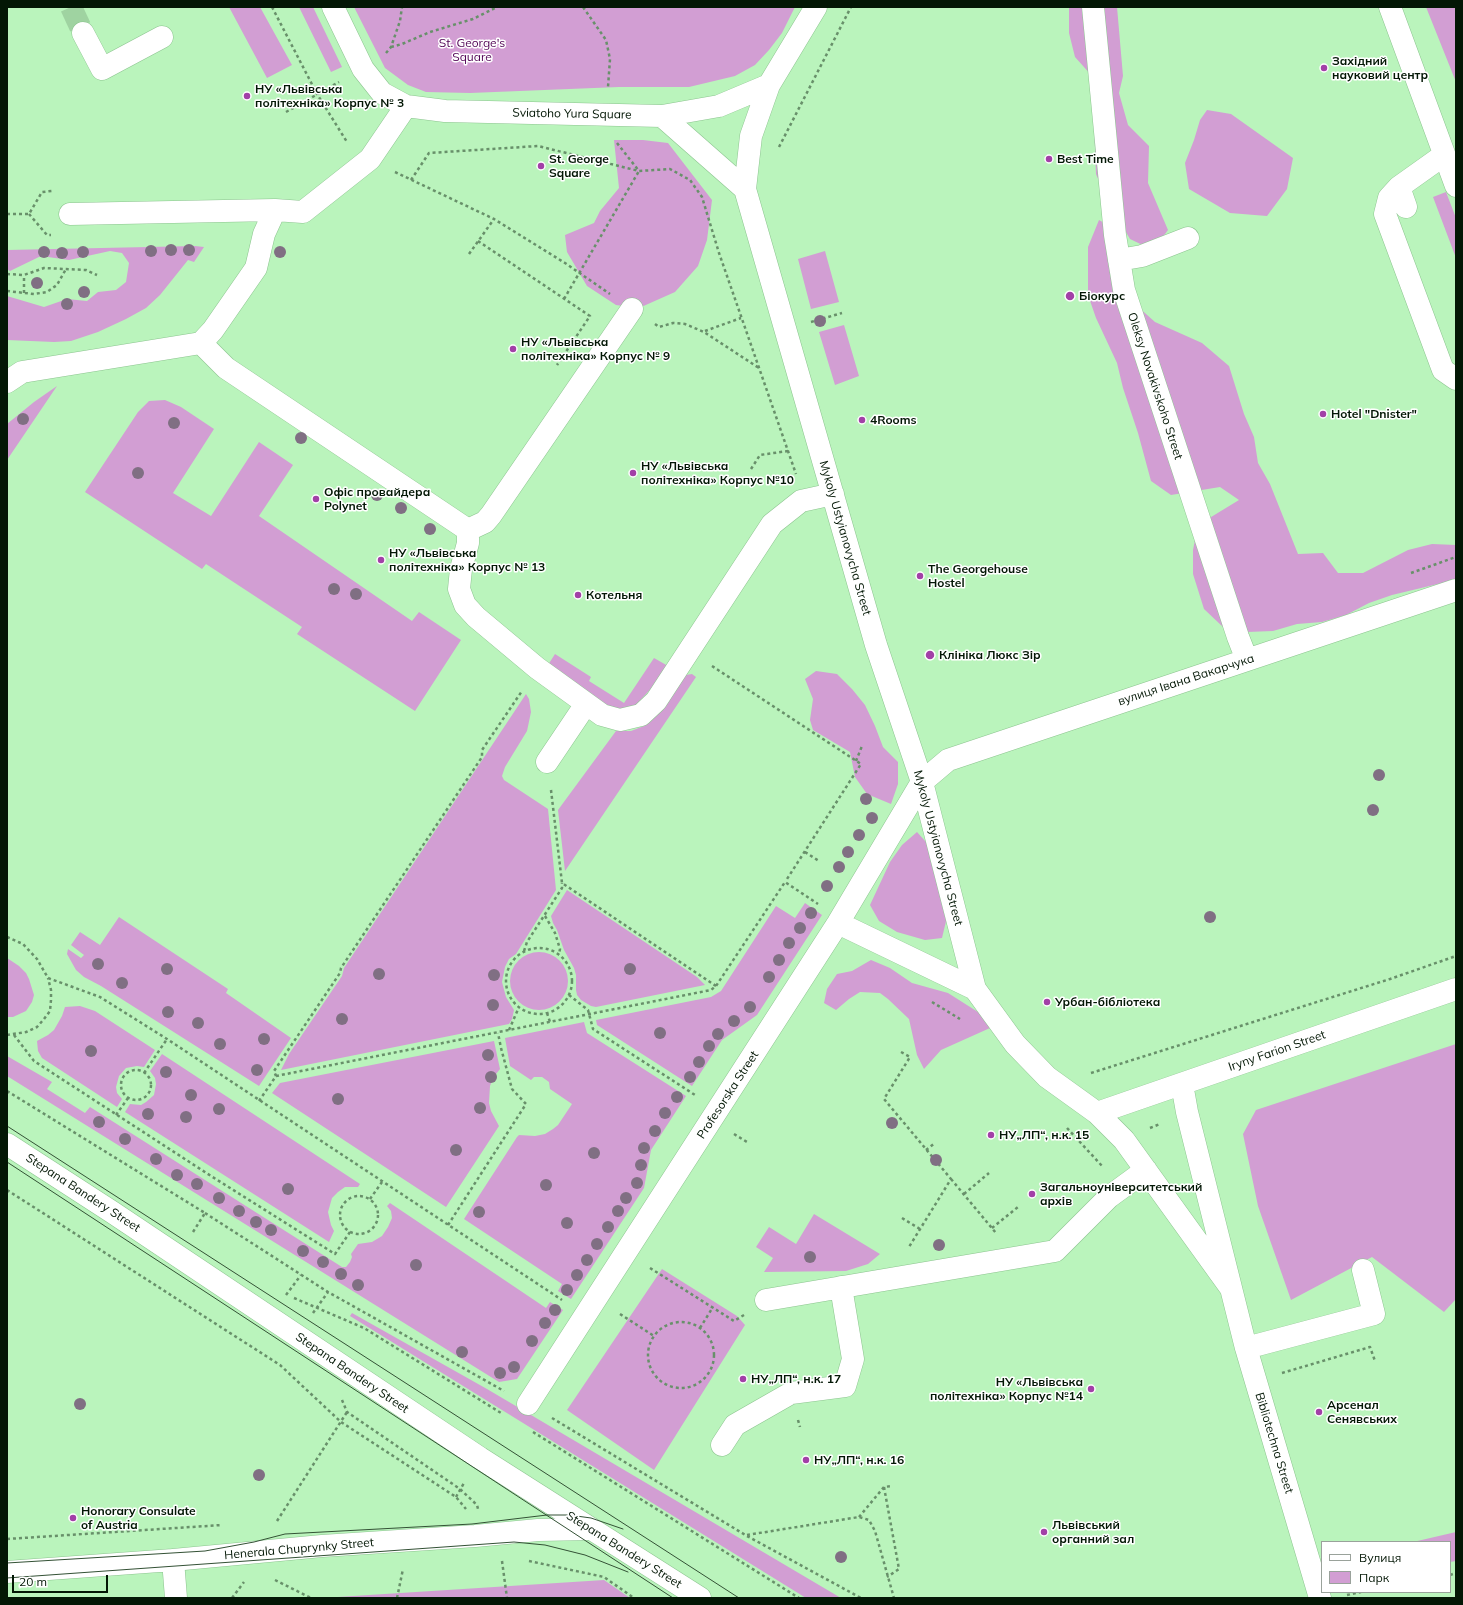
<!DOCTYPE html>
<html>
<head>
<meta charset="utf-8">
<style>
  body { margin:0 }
  #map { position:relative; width:1463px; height:1605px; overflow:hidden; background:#baf4bc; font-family:Mulish,sans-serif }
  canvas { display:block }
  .frame { position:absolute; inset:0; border:8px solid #031705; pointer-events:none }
  .legend { position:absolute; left:1321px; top:1541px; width:130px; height:52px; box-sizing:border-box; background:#fff; border:1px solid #9aa29b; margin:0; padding:5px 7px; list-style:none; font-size:12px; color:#031705 }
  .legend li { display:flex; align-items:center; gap:8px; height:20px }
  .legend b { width:20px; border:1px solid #9aa29b }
  .scale { position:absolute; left:12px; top:1575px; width:96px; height:18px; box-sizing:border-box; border:2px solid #031705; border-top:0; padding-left:5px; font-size:12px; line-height:14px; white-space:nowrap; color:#031705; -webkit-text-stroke:3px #fff; paint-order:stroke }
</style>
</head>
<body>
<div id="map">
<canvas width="1463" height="1605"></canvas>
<div class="frame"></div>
<ul class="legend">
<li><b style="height:5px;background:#fff"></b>Вулиця</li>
<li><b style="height:11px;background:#d29ed3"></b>Парк</li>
</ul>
<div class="scale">20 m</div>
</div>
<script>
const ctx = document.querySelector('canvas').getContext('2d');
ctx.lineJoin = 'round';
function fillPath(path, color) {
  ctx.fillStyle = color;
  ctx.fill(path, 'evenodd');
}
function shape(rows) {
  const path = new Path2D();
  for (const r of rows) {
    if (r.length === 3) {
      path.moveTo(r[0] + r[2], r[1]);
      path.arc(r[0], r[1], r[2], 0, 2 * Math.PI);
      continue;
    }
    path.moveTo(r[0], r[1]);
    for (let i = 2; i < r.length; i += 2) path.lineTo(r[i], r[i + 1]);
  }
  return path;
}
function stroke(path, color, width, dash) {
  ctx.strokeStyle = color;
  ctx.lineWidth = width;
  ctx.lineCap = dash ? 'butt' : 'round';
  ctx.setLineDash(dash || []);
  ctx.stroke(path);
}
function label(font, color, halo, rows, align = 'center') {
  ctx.font = font + ' Mulish,sans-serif';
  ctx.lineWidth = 3;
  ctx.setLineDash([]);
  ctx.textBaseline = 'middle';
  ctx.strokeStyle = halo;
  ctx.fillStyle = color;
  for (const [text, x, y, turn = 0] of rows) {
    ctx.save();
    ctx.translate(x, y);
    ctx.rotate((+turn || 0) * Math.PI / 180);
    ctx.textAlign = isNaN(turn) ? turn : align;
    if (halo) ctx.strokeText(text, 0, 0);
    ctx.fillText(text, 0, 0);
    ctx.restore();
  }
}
const green = shape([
  [229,7,260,7,292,65,267,78],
  [299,7,313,7,342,67,331,72],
  [354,7,795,7,782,33,769,50,755,65,735,76,689,87,619,87,470,93,426,92,408,85,385,68],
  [1069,7,1117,7,1123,76,1119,93,1128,125,1149,146,1148,183,1168,230,1153,250,1130,239,1105,196,1096,174,1092,76,1075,57,1069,33],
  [1426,7,1456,7,1456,82],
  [1207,110,1231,114,1293,158,1287,189,1267,216,1230,213,1189,189,1185,163,1194,140,1200,120],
  [614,140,643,140,668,143,712,200,707,240,698,266,675,292,639,308,616,305,587,286,567,252,565,235,594,223,600,211,619,188],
  [1446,192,1456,218,1456,258,1433,197],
  [1099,220,1120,232,1136,305,1155,322,1202,343,1229,366,1244,414,1254,437,1258,463,1270,484,1298,554,1323,553,1338,573,1363,573,1408,550,1432,544,1456,545,1456,582,1442,583,1392,595,1369,603,1346,615,1322,622,1297,624,1273,631,1247,632,1223,627,1204,609,1193,574,1193,550,1198,525,1239,500,1220,487,1171,495,1151,481,1138,433,1123,388,1117,363,1096,318,1088,295,1088,247],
  [195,246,204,247,194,262,188,260,160,295,146,308,126,319,98,332,71,341,54,342,7,340,7,296,44,307,67,299,87,301,98,292,116,290,126,282,129,263,122,253,110,251,69,260,41,256,10,271,7,269,7,250],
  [825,251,839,302,811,309,798,259],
  [844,325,859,376,835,385,819,332],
  [57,386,7,460,7,424,34,402],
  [165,400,181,407,214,429,173,493,211,516,259,442,293,465,259,516,412,621,419,612,461,640,415,711,297,634,302,627,206,564,202,569,85,492,138,412,149,401],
  [555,654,591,677,589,681,624,703,654,658,668,666,658,681,635,706,624,709,613,710,548,665],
  [816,671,837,674,852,689,865,705,875,726,883,747,898,762,898,784,891,804,867,794,855,777,850,752,813,730,810,720,813,699,805,679],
  [692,674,696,677,565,871,558,810,616,731,631,731,644,726,665,703,686,675],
  [526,694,529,699,531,712,527,731,505,767,502,776,504,780,548,809,556,890,516,954,509,959,505,967,502,982,506,997,514,1010,512,1019,509,1024,281,1070,289,1054,342,976,344,968],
  [917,832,926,842,948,913,942,938,925,940,897,932,879,921,870,905,890,862,902,845],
  [567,890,697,977,705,985,596,1007,591,1006,581,1000,577,995,576,990,576,975,574,968,564,950,557,930,553,923,551,916],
  [805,903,822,915,757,1015,722,1040,692,1086,597,1025,596,1020,711,997,721,991,776,906,795,918],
  [119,917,228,989,226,993,291,1038,259,1086,101,986,84,977,76,970,67,954,68,949,81,958,84,955,71,945,80,932,100,945],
  [539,981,29],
  [7,958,19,966,26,973,29,979,34,995,32,1002,26,1011,13,1017,7,1017],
  [871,960,890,968,912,983,948,993,989,1019,990,1028,941,1050,924,1069,917,1055,909,1019,888,999,880,993,860,992,849,999,836,1010,824,1003,827,989,837,974,852,971],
  [80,1006,95,1011,155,1050,144,1067,137,1066,126,1068,119,1076,116,1087,117,1093,122,1099,117,1107,42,1058,38,1051,37,1041,48,1035,54,1030,62,1016,65,1007],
  [584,1022,587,1033,686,1096,651,1150,644,1188,571,1299,558,1291,562,1284,464,1219,517,1137,519,1135,535,1136,545,1134,553,1129,558,1125,572,1104,550,1089,549,1082,542,1077,534,1077,531,1080,510,1066,505,1038],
  [494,1041,500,1069,493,1078,490,1086,489,1103,491,1111,499,1126,446,1207,272,1093,280,1083],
  [1456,1044,1456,1299,1444,1312,1372,1257,1291,1300,1258,1206,1243,1134,1256,1110],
  [162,1054,360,1184,358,1187,345,1187,338,1192,332,1198,328,1212,331,1225,334,1231,329,1242,125,1112,130,1104,141,1105,146,1102,154,1095,156,1084,155,1078,150,1071],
  [7,1056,52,1082,47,1089,85,1113,90,1107,342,1267,346,1267,350,1262,352,1257,351,1254,358,1244,372,1242,382,1236,388,1227,392,1218,391,1211,387,1206,390,1203,546,1308,550,1302,563,1310,517,1379,499,1382,7,1076],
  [814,1214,880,1254,868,1264,846,1271,764,1272,773,1258,756,1247,769,1227,796,1244],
  [662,1269,737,1316,745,1325,654,1470,567,1410],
  [352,1313,487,1389,841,1598,806,1598,350,1316],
  [1456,1532,1456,1561,1450,1562,1450,1542,1413,1542],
  [604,1580,630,1598,322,1598]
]);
const minorTunnel = shape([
  [71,7,83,33]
]);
const path = shape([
  [272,7,317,94,347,142],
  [583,7,606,40,610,59,608,87],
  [391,47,402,44,430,32,473,19,497,7],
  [386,53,391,47,400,21,402,7],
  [286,112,339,82],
  [617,143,639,171],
  [779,147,851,7],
  [395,172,494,219,565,263,610,294],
  [411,180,429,153,538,146,639,171,670,169,690,180,702,197,719,253,796,474],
  [7,214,29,214,42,192,52,191],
  [29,214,47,235,51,235],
  [478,241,590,316,557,365],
  [469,254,494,219],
  [7,274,24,275,44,268,86,270,97,275],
  [7,291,34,294,47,292,57,285,66,269],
  [24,293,24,275],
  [564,299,639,171],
  [811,322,842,313],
  [655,324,659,327,673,323,685,324,704,332,759,368],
  [705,331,741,318],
  [751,469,760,455,788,451],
  [1411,573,1456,557],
  [712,666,861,764,787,879],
  [856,761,862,746],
  [551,790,562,883,716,986],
  [805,852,819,861],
  [545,916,555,933,560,949,559,954],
  [7,937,23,944,37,959,48,978,100,997,167,1039,562,1300],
  [539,981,33],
  [524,951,527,942,562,888,562,883],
  [569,995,588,1010,593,1029,695,1095],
  [932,1002,960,1019],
  [547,1013,550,1022],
  [509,1030,519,1007],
  [7,1035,26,1032,37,1027,44,1019,50,1011,51,1000,51,990,48,978],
  [14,1035,34,1061,211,1176,335,1254,350,1232],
  [901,1052,910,1057,884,1099,951,1179,909,1247],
  [136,1085,15],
  [144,1073,167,1039],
  [1091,1073,1390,979,1456,956],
  [276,1076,711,990,716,986,785,882,818,904],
  [7,1091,205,1213,193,1232],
  [259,1101,276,1076,274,1071,340,973,341,968,482,757,482,750,522,691],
  [116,1115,128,1098],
  [1067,1128,1103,1167],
  [1150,1128,1160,1124],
  [734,1134,747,1142],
  [926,1150,935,1143],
  [951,1179,996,1233],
  [7,1190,280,1365,341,1422,456,1497,466,1509],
  [964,1194,989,1173],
  [359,1215,19],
  [370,1199,382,1182],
  [205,1213,328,1292,504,1391],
  [902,1218,920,1229],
  [448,1225,526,1104,512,1089,501,1048,498,1033],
  [992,1228,1018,1207],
  [650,1268,734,1321,744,1315],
  [286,1295,301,1275],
  [294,1298,364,1328,501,1413],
  [313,1313,328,1292],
  [620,1314,654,1336],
  [681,1355,33],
  [700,1328,713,1307],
  [1282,1373,1370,1347,1375,1361],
  [342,1400,347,1412,460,1489,477,1505,478,1509],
  [552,1418,747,1536,861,1598],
  [798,1420,800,1427],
  [533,1432,799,1598],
  [884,1487,899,1569,887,1577],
  [456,1497,464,1483],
  [859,1517,884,1487,892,1486],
  [277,1521,347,1412],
  [747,1535,859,1517,869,1520,875,1531,894,1598],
  [7,1539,222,1525],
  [502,1561,507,1598],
  [529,1561,604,1577,634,1598],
  [1450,1575,1456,1573],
  [275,1580,311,1598],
  [1347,1595,1361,1592],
  [232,1598,244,1582],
  [397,1598,403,1569]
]);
const minor = shape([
  [333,7,363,69,382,93,406,106,445,111,662,116,719,106,769,85],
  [816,7,769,85,751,136,745,189,876,645,922,782,975,989,1015,1044,1047,1077,1097,1113,1124,1140,1230,1287],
  [1093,7,1115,235,1124,290,1238,637,1247,660],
  [1390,7,1456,186],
  [83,33,102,69,162,37],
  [662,116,745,189],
  [1444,155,1399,187,1389,198,1385,214,1443,370,1456,379],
  [1399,187,1406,207],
  [70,214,275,210,303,212,370,159,406,106],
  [1119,260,1142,256,1188,238],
  [201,343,226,368,468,530,468,543,461,569,459,589,465,605,476,617,537,668,602,715,620,720,641,715,656,701,772,524,801,501,833,494],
  [7,382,22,372,201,343,213,330,256,268,264,234,275,210],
  [468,530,485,522,491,515,632,309],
  [547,762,586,704],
  [838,923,975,989],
  [1182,1084,1187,1112,1246,1348,1320,1598],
  [1097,1113,1456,989],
  [766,1300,1055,1251,1109,1197,1146,1170],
  [1246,1348,1374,1314,1363,1270],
  [528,1404,838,923,922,782,948,760,1456,590],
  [722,1445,735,1425,791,1393,845,1386,853,1359,841,1287],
  [173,1560,176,1598],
  [7,1572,173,1560,322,1546,475,1536,538,1530,591,1529]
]);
const major = shape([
  [7,1144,112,1212,480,1458,700,1598]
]);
const tram = shape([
  [7,1126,739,1598],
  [7,1162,673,1598],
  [7,1563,205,1551,254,1542,285,1534,472,1524,547,1515,569,1515,591,1518,623,1529],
  [7,1578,514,1542,545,1545,585,1555,628,1572]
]);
const trees = [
  [171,250],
  [189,250],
  [151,251],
  [44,252],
  [83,252],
  [280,252],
  [62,253],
  [37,283],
  [84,292],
  [67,304],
  [820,321],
  [23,419],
  [174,423],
  [301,438],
  [138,473],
  [377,495],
  [401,508],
  [430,529],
  [334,589],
  [356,594],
  [1379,775],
  [866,799],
  [1373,810],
  [872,818],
  [859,835],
  [848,852],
  [839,867],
  [827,886],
  [811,913],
  [1210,917],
  [800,928],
  [789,943],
  [779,960],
  [98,964],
  [167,969],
  [630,969],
  [379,974],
  [494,975],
  [769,977],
  [122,983],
  [493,1005],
  [750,1007],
  [168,1012],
  [342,1019],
  [734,1021],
  [198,1023],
  [660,1033],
  [718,1034],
  [264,1039],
  [220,1044],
  [709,1046],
  [91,1051],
  [488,1055],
  [699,1062],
  [257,1070],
  [166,1072],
  [491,1077],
  [690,1077],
  [191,1095],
  [677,1097],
  [338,1099],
  [480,1108],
  [219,1109],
  [665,1113],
  [148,1114],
  [186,1117],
  [99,1122],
  [892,1123],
  [655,1131],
  [125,1139],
  [644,1148],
  [456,1150],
  [594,1153],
  [156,1159],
  [936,1160],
  [641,1165],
  [177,1175],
  [637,1183],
  [197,1184],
  [546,1185],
  [288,1189],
  [219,1198],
  [626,1198],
  [239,1211],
  [618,1211],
  [479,1212],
  [256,1222],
  [567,1223],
  [608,1227],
  [271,1230],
  [597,1244],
  [939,1245],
  [303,1251],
  [810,1257],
  [587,1260],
  [323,1262],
  [416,1265],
  [341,1274],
  [577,1275],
  [358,1285],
  [567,1290],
  [555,1310],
  [545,1323],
  [532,1341],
  [462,1352],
  [514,1367],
  [500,1373],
  [80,1404],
  [259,1475],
  [841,1557]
];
const markers = [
  [1324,68,4,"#a240a7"],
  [247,96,4,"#a240a7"],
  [1049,159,4,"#a240a7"],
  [541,166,4,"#a240a7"],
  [1070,296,5,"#a240a7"],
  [513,349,4,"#a240a7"],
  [1323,414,4,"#a240a7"],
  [862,420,4,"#a240a7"],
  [633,473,4,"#a240a7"],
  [316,499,4,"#a240a7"],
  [381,560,4,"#a240a7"],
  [920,576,4,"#a240a7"],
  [578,595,4,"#a240a7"],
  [930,655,5,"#a240a7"],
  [1047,1002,4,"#a240a7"],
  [991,1135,4,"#a240a7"],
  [1032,1194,4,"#a240a7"],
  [743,1379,4,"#a240a7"],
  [1091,1389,4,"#a240a7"],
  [1319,1412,4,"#a240a7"],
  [806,1460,4,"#a240a7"],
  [73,1518,4,"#a240a7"],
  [1044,1532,4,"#a240a7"]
];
const parkNames = [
  ["St. George's",472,43],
  ["Square",472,57]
];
const poiNames = [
  ["Західний",1332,61],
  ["науковий центр",1332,75],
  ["НУ «Львівська",255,89],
  ["політехніка» Корпус № 3",255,103],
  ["St. George",549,159],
  ["Square",549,173],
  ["Best Time",1057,159],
  ["Біокурс",1079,296],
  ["НУ «Львівська",521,342],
  ["політехніка» Корпус № 9",521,356],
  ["Hotel \"Dnister\"",1331,414],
  ["4Rooms",870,420],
  ["НУ «Львівська",641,466],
  ["політехніка» Корпус №10",641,480],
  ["Офіс провайдера",324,492],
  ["Polynet",324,506],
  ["НУ «Львівська",389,553],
  ["політехніка» Корпус № 13",389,567],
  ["The Georgehouse",928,569],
  ["Hostel",928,583],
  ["Котельня",586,595],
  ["Клініка Люкс Зір",939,655],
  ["Урбан-бібліотека",1055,1002],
  ["НУ„ЛП“, н.к. 15",999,1135],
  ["Загальноуніверситетський",1040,1187],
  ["архів",1040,1201],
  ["НУ„ЛП“, н.к. 17",751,1379],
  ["НУ «Львівська",1083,1382,"right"],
  ["політехніка» Корпус №14",1083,1396,"right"],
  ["Арсенал",1327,1405],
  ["Сенявських",1327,1419],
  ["НУ„ЛП“, н.к. 16",814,1460],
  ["Honorary Consulate",81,1511],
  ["of Austria",81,1525],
  ["Львівський",1052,1525],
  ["органний зал",1052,1539]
];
const streetNames = [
  ["Sviatoho Yura Square",572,114,1],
  ["Oleksy Novakivskoho Street",1155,386,72],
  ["Mykoly Ustyianovycha Street",845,538,74],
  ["вулиця Івана Вакарчука",1186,680,-18],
  ["Mykoly Ustyianovycha Street",938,848,75],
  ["Iryny Farion Street",1277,1051,-19],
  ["Profesorska Street",728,1095,-57],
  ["Stepana Bandery Street",83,1193,33],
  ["Stepana Bandery Street",352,1373,34],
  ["Bibliotechna Street",1274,1443,73],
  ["Henerala Chuprynky Street",299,1549,-5],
  ["Stepana Bandery Street",624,1550,32]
];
fillPath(green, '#d29ed3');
stroke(minorTunnel, '#9fd3a1', 22, [22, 11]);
stroke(minor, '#8cc48f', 23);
stroke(major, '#8cc48f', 23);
stroke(path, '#68906a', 2.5, [3, 3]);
stroke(minor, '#fff', 22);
stroke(major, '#fff', 22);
stroke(tram, '#335135', 1);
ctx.fillStyle = '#806f83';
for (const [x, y] of trees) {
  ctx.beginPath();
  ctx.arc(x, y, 6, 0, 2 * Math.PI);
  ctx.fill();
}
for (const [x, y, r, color] of markers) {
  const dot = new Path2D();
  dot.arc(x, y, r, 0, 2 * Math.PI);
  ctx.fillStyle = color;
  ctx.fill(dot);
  stroke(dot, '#fff', 1.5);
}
label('12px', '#510355', '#fff', parkNames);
label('bold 12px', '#031705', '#fff', poiNames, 'left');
label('12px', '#031705', '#fff', streetNames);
</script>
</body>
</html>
